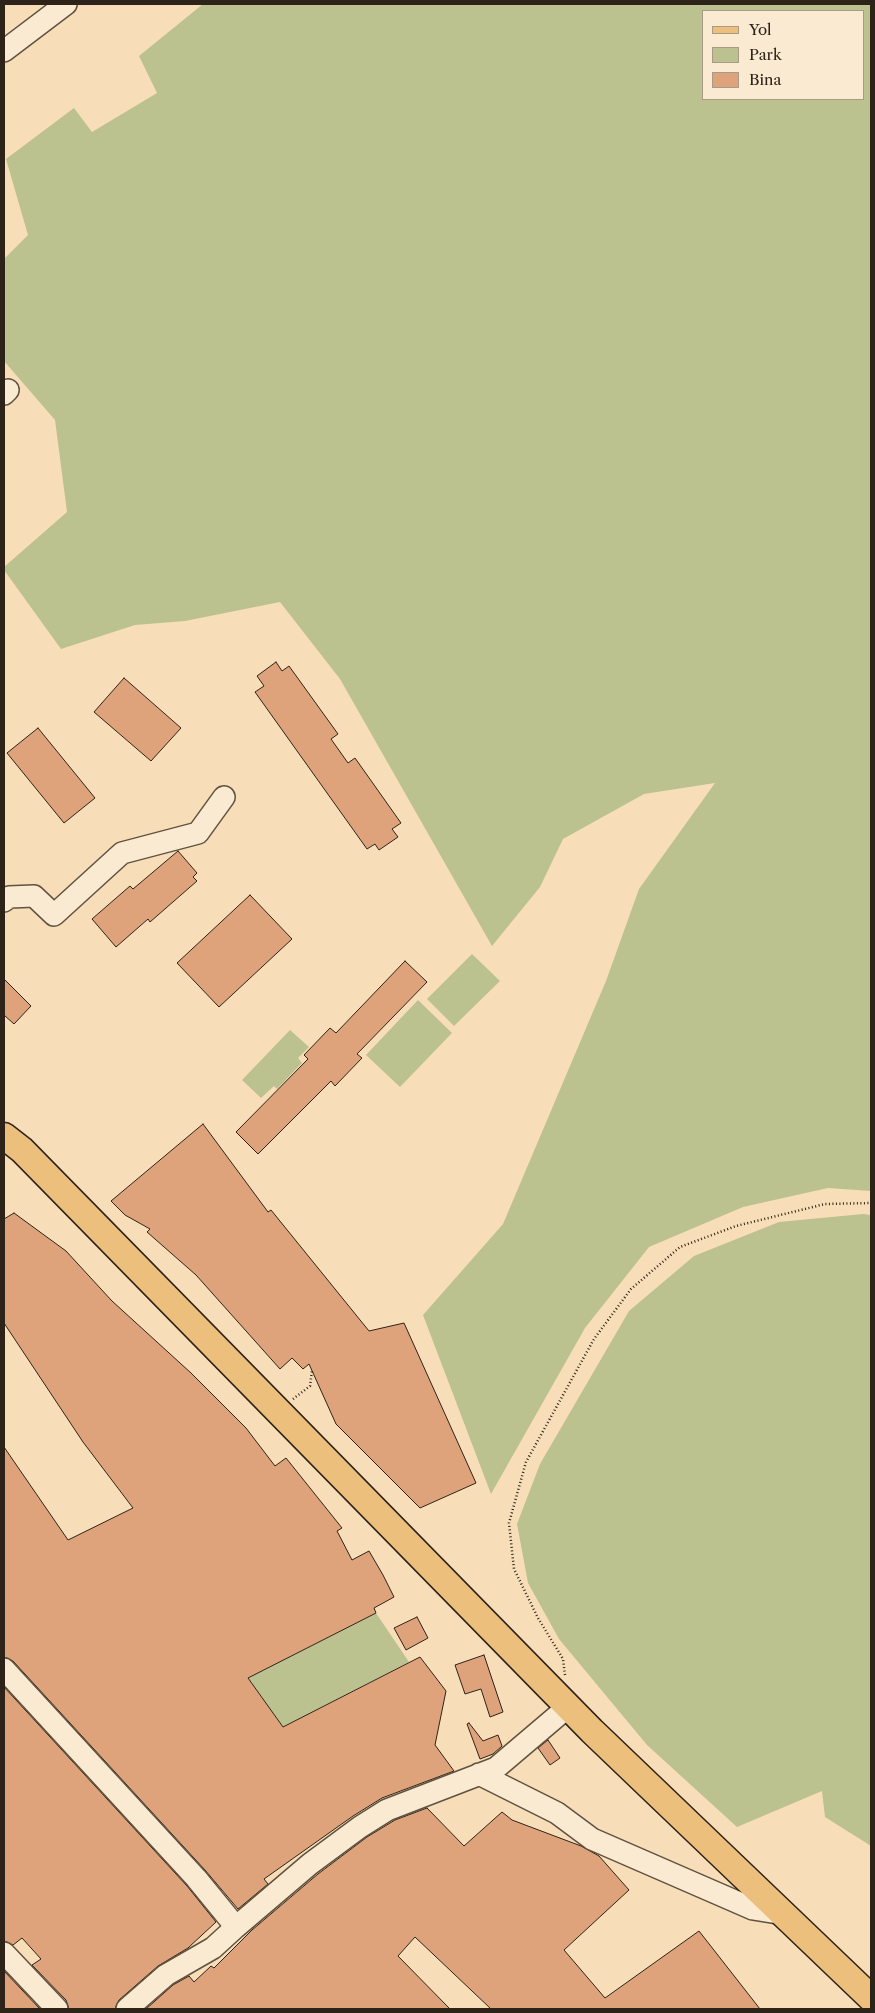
<!DOCTYPE html>
<html>
<head>
<meta charset="utf-8">
<style>
  body { margin:0 }
  #map { position:relative; width:875px; height:2013px; overflow:hidden; background:#f8deb8; font-family:"Libre Caslon Text",serif }
  canvas { display:block }
  .frame { position:absolute; inset:0; border:5px solid #2d2318; pointer-events:none }
  .legend { position:absolute; left:702px; top:10px; width:162px; height:90px; box-sizing:border-box; background:#faead1; border:1px solid #a89a87; margin:0; padding:6px 9px; list-style:none; font-size:15px; color:#2d2318 }
  .legend li { display:flex; align-items:center; gap:10px; height:25px }
  .legend b { width:25px; border:1px solid #a89a87 }
</style>
</head>
<body>
<div id="map">
<canvas width="875" height="2013"></canvas>
<div class="frame"></div>
<ul class="legend">
<li><b style="height:6px;background:#ecbf7c"></b>Yol</li>
<li><b style="height:14px;background:#bcc190"></b>Park</li>
<li><b style="height:14px;background:#dfa37b"></b>Bina</li>
</ul>
</div>
<script>
const ctx = document.querySelector('canvas').getContext('2d');
ctx.lineJoin = 'round';
function fillPath(path, color) {
  ctx.fillStyle = color;
  ctx.fill(path, 'evenodd');
}
function shape(rows) {
  const path = new Path2D();
  for (const r of rows) {
    path.moveTo(r[0], r[1]);
    for (let i = 2; i < r.length; i += 2) path.lineTo(r[i], r[i + 1]);
  }
  return path;
}
function stroke(path, color, width, dash) {
  ctx.strokeStyle = color;
  ctx.lineWidth = width;
  ctx.lineCap = dash ? 'butt' : 'round';
  ctx.setLineDash(dash || []);
  ctx.stroke(path);
}
const green = shape([
  [203,4,871,4,871,1191,828,1188,743,1207,649,1247,585,1328,491,1494,423,1315,503,1224,606,981,639,889,715,783,644,794,563,839,540,887,492,946,340,679,280,602,185,621,135,625,61,649,4,570,4,567,67,512,55,420,4,361,4,259,28,235,6,159,74,108,92,132,157,93,139,56],
  [864,11,864,99,704,99,704,11],
  [472,954,500,981,454,1026,427,999],
  [418,1000,452,1033,400,1087,366,1055],
  [290,1030,309,1047,298,1058,302,1063,277,1089,274,1086,261,1098,242,1080],
  [863,1214,871,1215,871,1846,825,1817,822,1791,737,1827,647,1745,559,1639,528,1583,517,1524,540,1464,629,1311,694,1256,779,1222],
  [376,1613,409,1662,283,1727,248,1678]
]);
const building = shape([
  [276,662,282,671,289,666,338,734,331,739,348,763,355,758,401,823,392,829,398,837,379,850,375,844,367,849,255,692,264,686,257,676,276,662],
  [124,678,181,728,151,761,94,712,124,678],
  [38,728,95,798,64,823,7,753,38,728],
  [178,851,197,873,193,877,197,881,150,922,148,919,116,947,92,919,130,886,133,889,178,851],
  [250,895,292,939,219,1007,177,963,250,895],
  [405,961,427,982,357,1054,362,1058,335,1086,331,1081,258,1154,236,1132,308,1059,304,1055,330,1028,336,1033,405,961],
  [4,979,31,1006,14,1024,4,1015,4,979],
  [203,1124,268,1212,271,1210,369,1331,404,1323,476,1483,420,1508,336,1424,309,1364,303,1369,292,1358,280,1369,196,1275,147,1232,150,1229,125,1215,111,1201,203,1124],
  [14,1213,66,1251,112,1301,191,1373,246,1428,275,1466,286,1458,342,1528,337,1531,352,1560,369,1551,383,1575,394,1597,374,1608,376,1613,248,1678,283,1727,420,1657,446,1691,435,1745,454,1771,382,1798,353,1816,264,1879,268,1884,238,1909,205,1870,13,1661,4,1657,4,1447,68,1540,133,1508,83,1442,4,1323,4,1219,14,1213],
  [417,1617,428,1638,406,1650,394,1628,417,1617],
  [484,1655,503,1712,490,1717,481,1689,465,1694,455,1665,484,1655],
  [4,1687,187,1886,216,1922,188,1948,158,1966,119,2000,115,2009,69,2009,66,2000,32,1965,41,1959,22,1938,13,1945,4,1941,4,1687],
  [469,1723,483,1741,498,1735,502,1746,493,1754,480,1759,467,1724,469,1723],
  [548,1740,560,1758,550,1765,538,1748,548,1740],
  [427,1808,464,1846,502,1812,512,1820,581,1846,599,1856,629,1890,564,1950,605,1998,699,1931,760,2009,491,2009,415,1937,398,1956,450,2009,146,2009,173,1985,189,1976,194,1982,211,1966,214,1968,252,1930,318,1874,367,1837,395,1820,427,1808],
  [4,1971,40,2009,4,2009,4,1971]
]);
const path = shape([
  [293,1399,310,1386,312,1371],
  [565,1675,563,1659,538,1618,514,1569,509,1523,526,1462,594,1339,631,1289,680,1247,736,1226,825,1204,871,1203]
]);
const minor = shape([
  [4,51,66,4],
  [4,394,8,390],
  [4,901,9,897,34,896,54,915,122,853,198,833,224,797],
  [4,1669,196,1878,236,1927,213,1948,166,1975,127,2009],
  [479,1774,557,1813,592,1839,753,1909,784,1914],
  [236,1927,310,1864,360,1827,387,1810,496,1768,569,1706],
  [4,1953,57,2009]
]);
const major = shape([
  [4,1136,22,1150,592,1731,871,1998]
]);
fillPath(green, '#bcc190');
fillPath(building, '#dfa37b');
stroke(building, '#2d2318', 1);
stroke(minor, '#605240', 24);
stroke(major, '#2d2318', 29);
stroke(path, '#2d2318', 2.5, [1, 2.5]);
stroke(minor, '#faead1', 21);
stroke(major, '#ecbf7c', 26);
</script>
</body>
</html>
